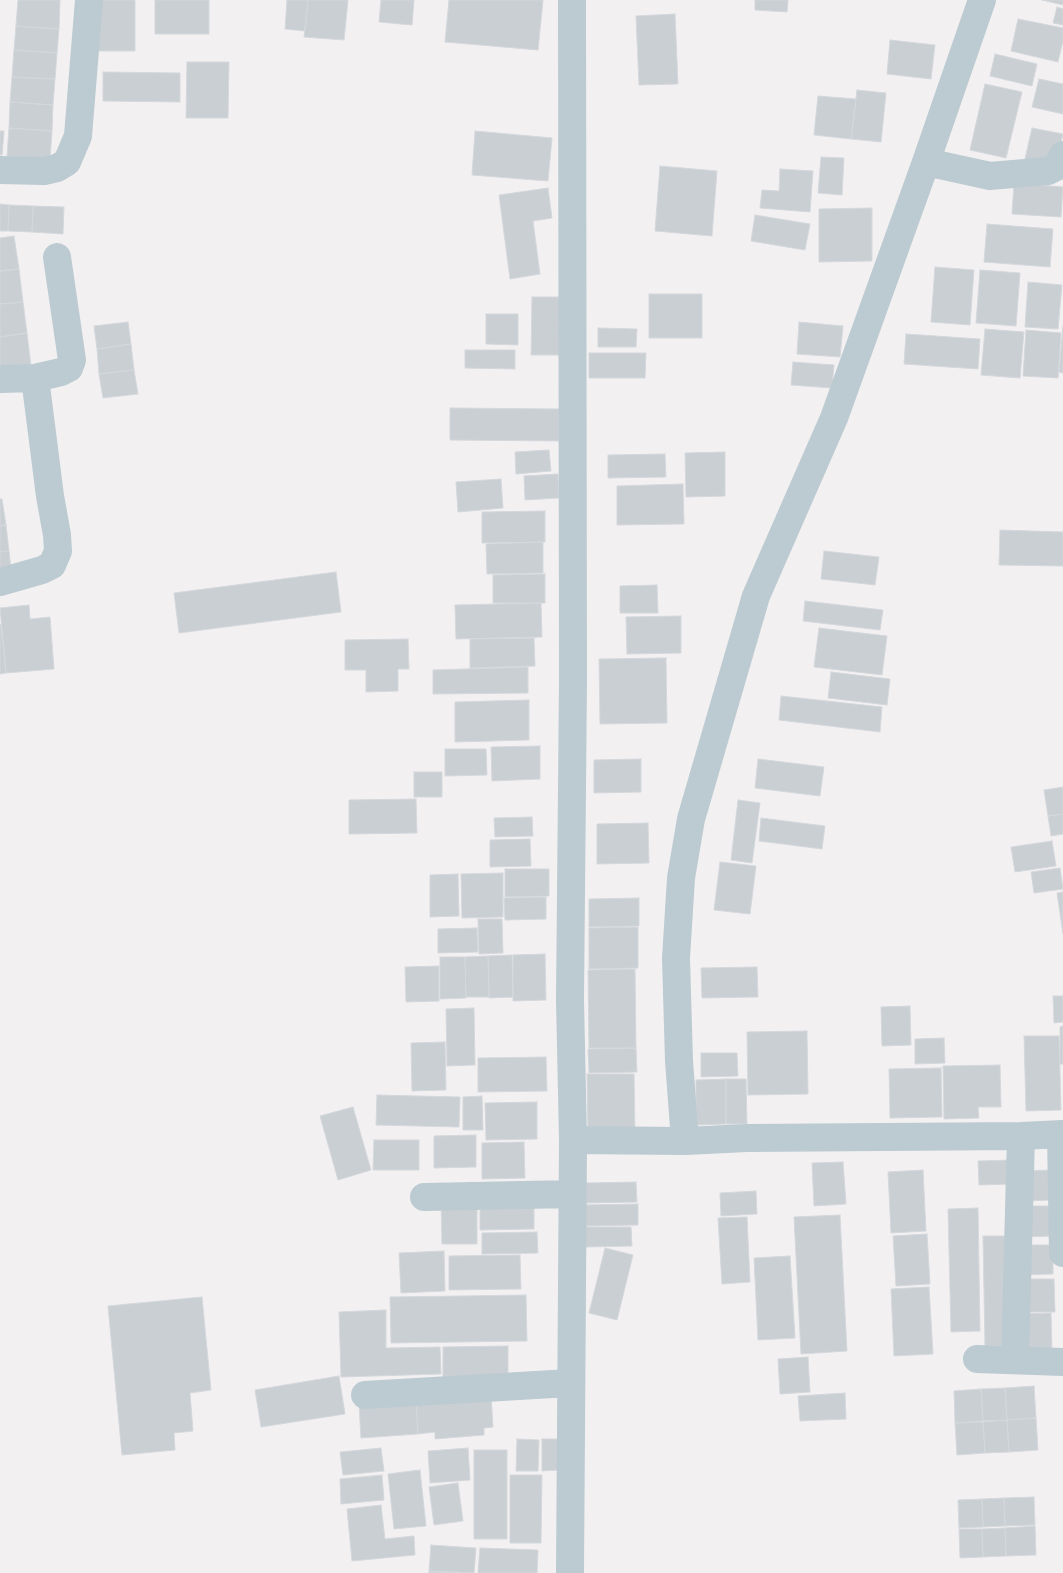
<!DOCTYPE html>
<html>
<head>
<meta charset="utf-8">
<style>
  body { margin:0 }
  canvas { display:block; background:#f3f0f1 }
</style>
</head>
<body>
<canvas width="1063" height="1573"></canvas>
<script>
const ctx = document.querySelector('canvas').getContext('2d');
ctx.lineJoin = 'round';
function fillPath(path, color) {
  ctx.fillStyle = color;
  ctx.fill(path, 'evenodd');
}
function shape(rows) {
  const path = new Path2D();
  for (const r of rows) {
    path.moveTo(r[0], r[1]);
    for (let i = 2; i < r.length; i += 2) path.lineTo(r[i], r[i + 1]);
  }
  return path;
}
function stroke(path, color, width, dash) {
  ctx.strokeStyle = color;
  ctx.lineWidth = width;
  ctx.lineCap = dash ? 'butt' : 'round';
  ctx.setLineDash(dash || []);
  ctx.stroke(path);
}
const building = shape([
  [18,0,60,0,59,29,16,26,18,0],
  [99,0,135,0,135,51,98,51,99,0],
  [155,0,209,0,209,34,155,34,155,0],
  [287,0,308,0,305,31,285,29,287,0],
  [308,0,348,0,344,40,304,37,308,0],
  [381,0,414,0,412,25,379,22,381,0],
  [449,0,543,0,538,50,445,42,449,0],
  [755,0,788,0,787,12,755,10,755,0],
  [1042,0,1063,0,1063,5,1042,0],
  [1057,7,1063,9,1063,25,1053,23,1057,7],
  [675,14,678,84,639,85,636,16,675,14],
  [1018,19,1063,28,1063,41,1058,62,1011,51,1018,19],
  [16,26,59,29,57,53,14,50,16,26],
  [890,40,935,45,931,79,887,74,890,40],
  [14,50,57,53,55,79,12,77,14,50],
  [995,54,1037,64,1032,86,990,76,995,54],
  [187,62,229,62,228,118,186,118,187,62],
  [103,72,180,73,180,102,103,101,103,72],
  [12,77,55,79,53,105,10,102,12,77],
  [1039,79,1063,84,1063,114,1032,107,1039,79],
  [985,84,1022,92,1006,158,970,150,985,84],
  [857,90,886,93,881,142,851,139,857,90],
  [818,96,856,99,851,139,814,135,818,96],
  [10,102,53,105,52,131,9,128,10,102],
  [9,128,52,131,50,159,7,156,9,128],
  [1032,128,1063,134,1055,166,1025,159,1032,128],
  [0,131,4,131,2,155,0,155,0,131],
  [475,131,552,138,548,181,472,175,475,131],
  [821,157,844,158,842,195,818,193,821,157],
  [660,166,717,171,712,236,655,231,660,166],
  [780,169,813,171,810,212,760,208,762,190,779,191,780,169],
  [1014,183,1063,187,1061,217,1012,214,1014,183],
  [548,188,552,218,533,221,540,274,510,279,499,195,548,188],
  [0,204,9,205,8,231,0,231,0,204],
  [9,205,33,206,32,232,8,231,9,205],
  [33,206,64,207,63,234,32,232,33,206],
  [872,208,872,261,819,262,819,209,872,208],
  [755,215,810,224,805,250,751,241,755,215],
  [987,224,1053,229,1050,267,984,262,987,224],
  [14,236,19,269,0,271,0,238,14,236],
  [935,267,974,270,970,325,931,322,935,267],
  [19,269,23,302,0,304,0,271,19,269],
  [980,270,1020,273,1016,326,976,323,980,270],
  [1028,282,1062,285,1058,329,1025,327,1028,282],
  [649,294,702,294,702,338,649,338,649,294],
  [532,297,561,297,560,355,531,355,532,297],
  [23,302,27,333,0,337,0,304,23,302],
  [486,314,518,314,518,345,486,344,486,314],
  [128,322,131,344,97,349,94,326,128,322],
  [799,322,843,326,840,357,797,354,799,322],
  [1063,326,1063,373,1059,372,1063,326],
  [598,328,637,329,636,347,598,347,598,328],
  [985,329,1024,332,1020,378,981,375,985,329],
  [1026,330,1061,333,1058,378,1023,376,1026,330],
  [27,333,31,366,0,371,0,337,27,333],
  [906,334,980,339,978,369,904,364,906,334],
  [131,344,134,370,99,374,97,349,131,344],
  [465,350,515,350,515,369,465,368,465,350],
  [589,353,646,353,645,378,589,378,589,353],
  [793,362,834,365,832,388,791,385,793,362],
  [134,370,138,394,103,398,99,374,134,370],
  [450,408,559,409,559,441,450,440,450,408],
  [549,450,551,471,516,474,515,452,549,450],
  [725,452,725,496,686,497,685,453,725,452],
  [665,454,666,477,608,478,608,455,665,454],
  [558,474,559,498,525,500,524,476,558,474],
  [501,479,503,508,458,512,456,482,501,479],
  [683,484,684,524,617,525,617,486,683,484],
  [0,499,2,499,6,525,0,526,0,499],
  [545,511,545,542,482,543,482,512,545,511],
  [6,525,9,551,0,552,0,526,6,525],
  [1000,530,1063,532,1063,566,999,565,1000,530],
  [543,542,543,573,487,574,486,544,543,542],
  [9,551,11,570,0,571,0,552,9,551],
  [824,551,879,557,875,585,821,579,824,551],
  [336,572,341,612,179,633,174,593,336,572],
  [545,574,545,603,493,603,493,575,545,574],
  [657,585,658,613,620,613,620,586,657,585],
  [805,601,883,610,880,630,803,621,805,601],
  [541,603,542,637,456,639,455,605,541,603],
  [29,605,30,619,50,617,54,669,6,673,0,608,29,605],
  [681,616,681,653,627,654,626,617,681,616],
  [1,624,6,673,0,674,0,625,1,624],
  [819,628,887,636,882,675,814,667,819,628],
  [534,638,535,666,470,668,470,639,534,638],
  [408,639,409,669,398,669,398,691,366,692,366,670,345,670,345,640,408,639],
  [666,658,667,723,600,724,599,659,666,658],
  [528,667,528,693,433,694,433,670,528,667],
  [831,672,890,679,887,705,828,698,831,672],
  [781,696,882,707,880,732,779,720,781,696],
  [529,700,529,740,455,742,455,702,529,700],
  [540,746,540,779,492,781,491,747,540,746],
  [445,749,486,749,487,775,445,776,445,749],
  [641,759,641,792,594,793,594,760,641,759],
  [758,759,824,767,820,796,755,788,758,759],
  [414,772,442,772,442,797,414,797,414,772],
  [1063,787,1063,814,1048,816,1044,790,1063,787],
  [416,799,417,833,349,834,349,800,416,799],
  [738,800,760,803,752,863,731,860,738,800],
  [1063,814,1063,834,1051,836,1048,816,1063,814],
  [532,817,533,836,495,837,494,818,532,817],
  [761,818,825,826,822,849,759,841,761,818],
  [648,823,649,863,597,864,597,824,648,823],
  [530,839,531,866,490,867,490,840,530,839],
  [1052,841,1056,866,1015,872,1011,847,1052,841],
  [720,862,756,866,750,914,714,910,720,862],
  [1060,868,1063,889,1034,893,1031,872,1060,868],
  [505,869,549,869,549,896,505,897,505,869],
  [503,873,503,917,462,918,461,874,503,873],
  [458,874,459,916,430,917,430,875,458,874],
  [1063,892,1063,934,1057,893,1063,892],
  [546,897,546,919,505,920,504,898,546,897],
  [639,898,639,926,589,927,589,899,639,898],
  [478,919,502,919,503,953,479,954,478,919],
  [638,927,638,968,589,969,589,928,638,927],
  [477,928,478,952,438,953,438,929,477,928],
  [545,954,546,1000,513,1001,513,955,545,954],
  [512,955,513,997,489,998,488,956,512,955],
  [488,956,489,997,466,997,465,957,488,956],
  [440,957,465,957,466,998,440,999,440,957],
  [439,966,439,1001,406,1002,405,967,439,966],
  [757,967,758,997,702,998,701,968,757,967],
  [635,969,636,1048,589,1048,588,970,635,969],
  [1053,996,1063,996,1063,1022,1054,1023,1053,996],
  [910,1006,911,1045,882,1046,881,1007,910,1006],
  [474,1008,475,1065,447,1066,446,1009,474,1008],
  [1063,1026,1063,1064,1060,1064,1060,1027,1063,1026],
  [807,1031,808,1094,748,1095,747,1032,807,1031],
  [1024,1036,1059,1036,1061,1110,1026,1111,1024,1036],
  [944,1038,945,1063,915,1064,915,1039,944,1038],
  [445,1042,446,1090,412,1091,411,1043,445,1042],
  [636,1048,637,1072,589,1073,588,1049,636,1048],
  [701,1053,737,1053,738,1076,701,1077,701,1053],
  [546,1057,547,1091,478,1092,478,1058,546,1057],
  [1000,1065,1001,1107,978,1107,979,1118,944,1119,943,1066,1000,1065],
  [941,1068,942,1117,890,1118,889,1069,941,1068],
  [587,1074,634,1074,635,1133,588,1134,587,1074],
  [726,1079,726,1124,696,1125,696,1080,726,1079],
  [726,1079,746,1079,747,1124,726,1124,726,1079],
  [377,1095,460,1097,459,1127,376,1125,377,1095],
  [482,1096,483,1130,463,1130,463,1097,482,1096],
  [537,1102,537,1139,486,1140,485,1103,537,1102],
  [353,1107,371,1170,338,1180,320,1116,353,1107],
  [476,1135,476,1167,434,1168,434,1136,476,1135],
  [374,1140,419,1140,419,1170,373,1170,374,1140],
  [524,1142,525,1178,482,1179,482,1143,524,1142],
  [1011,1160,1011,1184,979,1185,978,1161,1011,1160],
  [843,1162,846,1204,814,1206,812,1163,843,1162],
  [923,1170,926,1231,891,1233,888,1172,923,1170],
  [1049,1170,1050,1200,1027,1201,1026,1171,1049,1170],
  [636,1182,637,1202,585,1203,585,1183,636,1182],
  [756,1191,757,1214,721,1216,720,1193,756,1191],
  [441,1201,477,1201,477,1244,442,1244,441,1201],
  [638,1204,638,1225,584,1226,584,1205,638,1204],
  [1022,1206,1053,1206,1053,1236,1023,1237,1022,1206],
  [534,1208,534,1229,480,1230,480,1209,534,1208],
  [978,1208,980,1331,951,1332,948,1209,978,1208],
  [840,1215,847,1351,801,1354,794,1217,840,1215],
  [747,1217,750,1282,722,1284,718,1218,747,1217],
  [585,1227,631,1227,632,1246,585,1247,585,1227],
  [537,1232,538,1253,482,1254,482,1233,537,1232],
  [927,1234,930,1284,896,1286,893,1236,927,1234],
  [983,1236,1006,1236,1008,1346,985,1346,983,1236],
  [1023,1245,1053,1245,1053,1274,1023,1275,1023,1245],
  [605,1248,633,1255,617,1320,589,1313,605,1248],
  [444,1251,445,1291,401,1293,399,1253,444,1251],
  [520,1255,521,1289,449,1290,449,1256,520,1255],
  [790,1256,795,1338,758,1340,754,1258,790,1256],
  [1020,1279,1054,1279,1055,1312,1021,1312,1020,1279],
  [929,1287,933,1354,894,1356,891,1289,929,1287],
  [526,1295,527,1341,391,1343,390,1297,526,1295],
  [202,1297,211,1390,190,1393,193,1431,174,1433,175,1450,122,1455,108,1306,202,1297],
  [386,1310,386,1348,440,1347,441,1374,341,1377,339,1312,386,1310],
  [1051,1313,1052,1351,1021,1352,1020,1314,1051,1313],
  [508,1346,508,1384,443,1385,443,1347,508,1346],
  [808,1357,810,1392,780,1394,778,1359,808,1357],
  [339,1376,345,1414,261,1427,255,1390,339,1376],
  [1034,1386,1036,1418,1007,1420,1005,1388,1034,1386],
  [1005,1388,1007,1420,983,1421,981,1389,1005,1388],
  [981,1389,983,1421,955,1423,954,1391,981,1389],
  [845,1393,846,1419,800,1421,798,1396,845,1393],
  [491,1394,493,1427,484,1428,484,1435,435,1439,435,1432,418,1434,416,1399,491,1394],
  [416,1399,418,1434,361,1438,359,1404,416,1399],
  [1036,1418,1038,1450,1009,1452,1007,1420,1036,1418],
  [1007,1420,1009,1452,985,1453,983,1422,1007,1420],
  [983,1422,985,1453,957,1455,955,1423,983,1422],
  [517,1439,539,1440,538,1471,516,1471,517,1439],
  [542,1439,560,1439,560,1470,542,1471,542,1439],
  [381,1448,384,1471,343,1475,340,1452,381,1448],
  [468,1448,470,1480,430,1483,428,1451,468,1448],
  [474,1450,507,1450,507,1539,474,1539,474,1450],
  [420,1470,426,1526,394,1529,388,1474,420,1470],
  [382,1475,384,1500,341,1504,340,1479,382,1475],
  [510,1475,542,1475,541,1543,510,1543,510,1475],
  [458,1483,463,1521,434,1525,429,1487,458,1483],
  [1034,1497,1035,1525,1005,1526,1004,1498,1034,1497],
  [1004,1498,1005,1526,983,1527,982,1499,1004,1498],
  [982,1499,983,1527,959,1528,958,1500,982,1499],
  [381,1505,385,1539,414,1536,415,1555,352,1561,347,1509,381,1505],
  [1035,1526,1036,1555,1006,1556,1005,1528,1035,1526],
  [1005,1528,1006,1556,983,1557,982,1529,1005,1528],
  [959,1529,982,1529,983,1557,960,1558,959,1529],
  [431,1545,476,1548,474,1573,429,1571,431,1545],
  [480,1548,538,1550,537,1573,478,1573,480,1548],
  [429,1571,457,1573,429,1573,429,1571]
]);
const street = shape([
  [926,162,990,176,1048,171,1058,166,1063,155],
  [0,170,44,171,57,168,67,162,78,136,89,0],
  [35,378,61,372,69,368,72,360,57,257],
  [0,379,35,378,50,496,57,535,58,551,52,565,42,570,0,582],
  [1061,1134,1063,1253],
  [573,1140,685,1141,747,1138,1021,1136,1063,1134],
  [685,1141,679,1061,676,958,681,878,691,819,756,596,834,418,926,162,982,0],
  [424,1197,572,1194],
  [977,1359,1063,1362],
  [1015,1360,1021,1136],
  [365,1395,570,1383],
  [570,1573,573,1140,570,1000,573,680,572,0]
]);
fillPath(building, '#cacfd3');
stroke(building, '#d4d8dc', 1);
stroke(street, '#bccbd1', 28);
</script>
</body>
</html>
